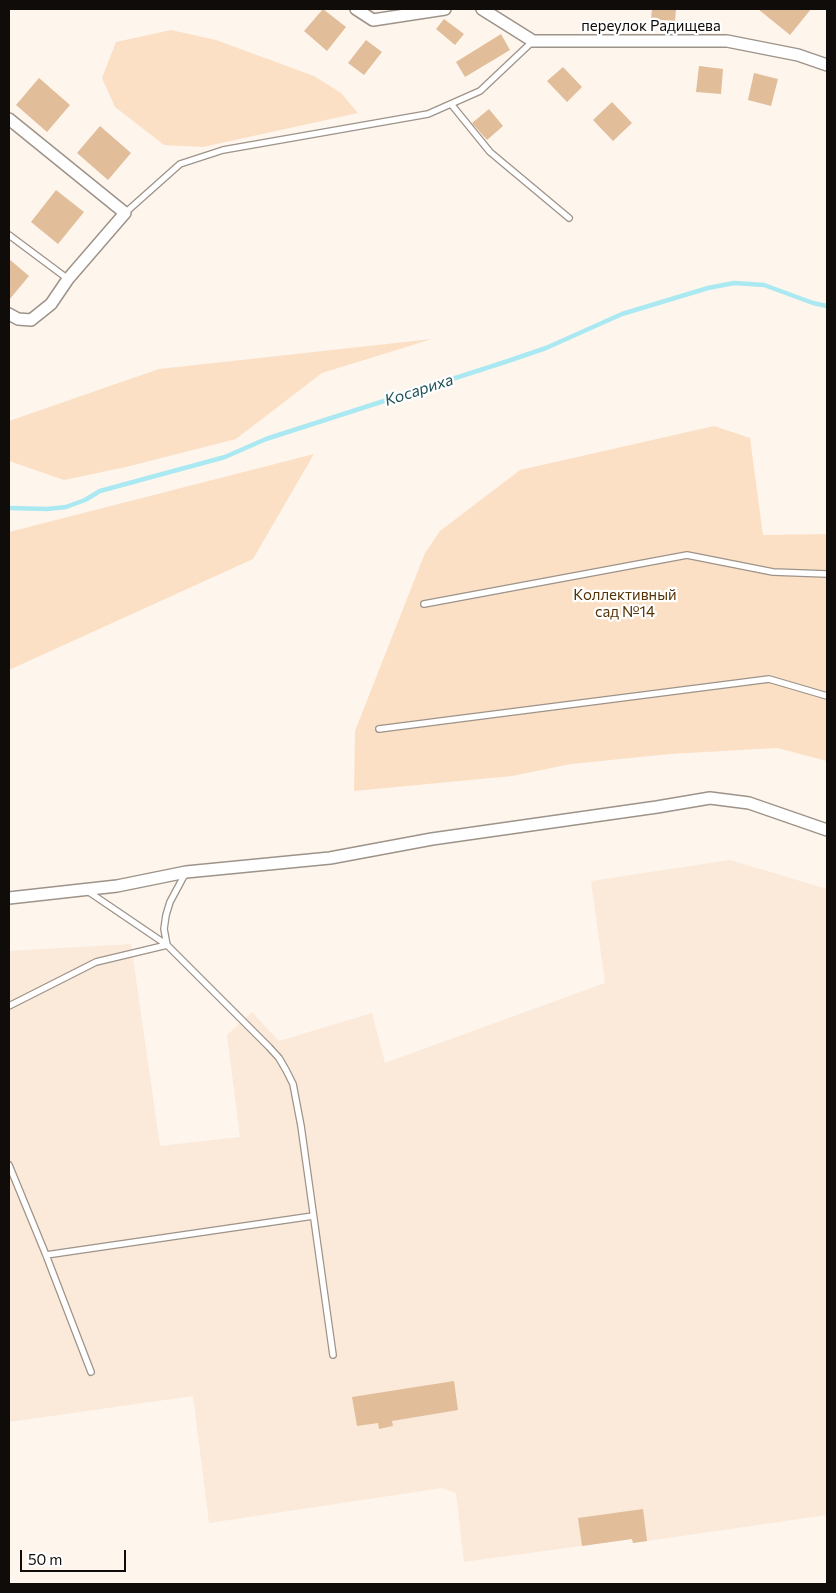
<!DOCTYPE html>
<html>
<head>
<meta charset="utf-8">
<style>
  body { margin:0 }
  #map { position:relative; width:836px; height:1593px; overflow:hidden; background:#fef5ed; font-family:Commissioner,sans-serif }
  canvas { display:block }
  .frame { position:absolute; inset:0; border:10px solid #0f0c09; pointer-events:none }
  .scale { position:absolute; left:20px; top:1550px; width:106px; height:22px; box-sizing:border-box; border:2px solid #0f0c09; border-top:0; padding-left:6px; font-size:15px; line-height:18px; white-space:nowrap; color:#0f0c09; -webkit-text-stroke:4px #fff; paint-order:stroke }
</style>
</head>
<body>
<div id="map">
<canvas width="836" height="1593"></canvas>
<div class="frame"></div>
<div class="scale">50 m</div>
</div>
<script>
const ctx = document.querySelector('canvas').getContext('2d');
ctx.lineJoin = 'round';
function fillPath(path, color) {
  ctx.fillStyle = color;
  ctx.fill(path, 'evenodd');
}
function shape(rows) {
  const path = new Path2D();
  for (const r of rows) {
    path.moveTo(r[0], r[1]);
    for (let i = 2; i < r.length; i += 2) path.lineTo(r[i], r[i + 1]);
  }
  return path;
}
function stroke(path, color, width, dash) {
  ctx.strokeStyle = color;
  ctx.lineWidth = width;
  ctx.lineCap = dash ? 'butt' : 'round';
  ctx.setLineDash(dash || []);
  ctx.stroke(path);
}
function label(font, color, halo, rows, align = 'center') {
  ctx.font = font + ' Commissioner,sans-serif';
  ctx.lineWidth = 4.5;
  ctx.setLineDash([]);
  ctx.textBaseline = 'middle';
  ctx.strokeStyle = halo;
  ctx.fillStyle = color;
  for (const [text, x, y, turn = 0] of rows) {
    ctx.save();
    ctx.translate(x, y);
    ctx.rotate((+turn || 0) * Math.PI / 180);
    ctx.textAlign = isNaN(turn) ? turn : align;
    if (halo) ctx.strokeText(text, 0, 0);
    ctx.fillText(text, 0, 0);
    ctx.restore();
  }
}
const built = shape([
  [730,860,827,889,827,1515,633,1543,632,1539,464,1562,456,1493,442,1488,209,1523,193,1396,9,1422,9,951,131,944,160,1146,240,1137,227,1035,252,1012,279,1041,372,1013,385,1063,605,983,591,881]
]);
const green = shape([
  [171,30,216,40,314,76,341,93,358,113,203,147,164,145,115,107,102,78,116,42],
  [432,339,322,373,236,439,126,467,64,480,9,461,9,421,159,369],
  [714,426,750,438,763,535,827,534,827,761,777,748,670,754,571,764,512,776,354,791,355,731,425,553,440,531,520,470],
  [314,454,253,559,9,670,9,532]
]);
const stream = shape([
  [9,508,47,509,66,507,85,500,100,491,225,457,266,439,505,362,546,348,622,314,708,288,734,283,764,285,813,303,827,306]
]);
const building = shape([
  [323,9,346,27,327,51,304,31],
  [652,9,676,9,675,21,651,19],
  [758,9,811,9,790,35],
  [444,19,464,34,455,45,436,29],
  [501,34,510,50,465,77,456,62],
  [366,40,382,52,364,75,348,63],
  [699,66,723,69,721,94,696,92],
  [563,67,582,87,567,102,547,81],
  [754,73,778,79,771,106,748,100],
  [39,78,70,105,47,132,16,105],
  [612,102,632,123,613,141,593,120],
  [489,109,503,126,487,140,472,123],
  [100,126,131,153,108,180,77,153],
  [56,190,84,212,58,244,31,222],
  [9,259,29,276,9,300],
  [454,1381,458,1410,392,1421,393,1426,379,1429,378,1423,357,1426,352,1397],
  [643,1509,647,1541,633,1543,632,1539,582,1546,578,1518]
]);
const lane = shape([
  [451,104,490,152,569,218],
  [125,213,180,164,223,150,428,114,480,91,533,41],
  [9,235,68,279],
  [424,604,687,555,773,572,827,574],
  [379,729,769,679,827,696],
  [86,890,167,945,269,1047,279,1058,286,1070,293,1084,301,1126,333,1355],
  [9,1006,96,962,167,945,164,929,166,915,170,902,185,874],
  [9,1165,46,1255,91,1372],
  [46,1255,313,1216]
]);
const street = shape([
  [356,9,373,20,445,9],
  [482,9,533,41,727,41,798,55,827,65],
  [9,119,125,213,68,279,51,304,31,320,18,319,9,314],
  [9,898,117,886,186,872,330,858,432,839,657,807,710,798,749,803,827,830]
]);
const streetNames = [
  ["переулок Радищева",651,26]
];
const parkNames = [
  ["Коллективный",625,595],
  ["сад №14",625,612]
];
const waterNames = [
  ["Косариха",419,390,-18]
];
fillPath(built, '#fbeada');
fillPath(green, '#fbe0c5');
stroke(stream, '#abe9f2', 4.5);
fillPath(building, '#e1bd99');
stroke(lane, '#9d9389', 8);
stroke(street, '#9d9389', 14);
stroke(lane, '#fff', 5.5);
stroke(street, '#fff', 11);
label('15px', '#0f0c09', '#fff', streetNames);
label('15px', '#563306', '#fff', parkNames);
label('italic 16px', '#1f535a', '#fff', waterNames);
</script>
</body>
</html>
